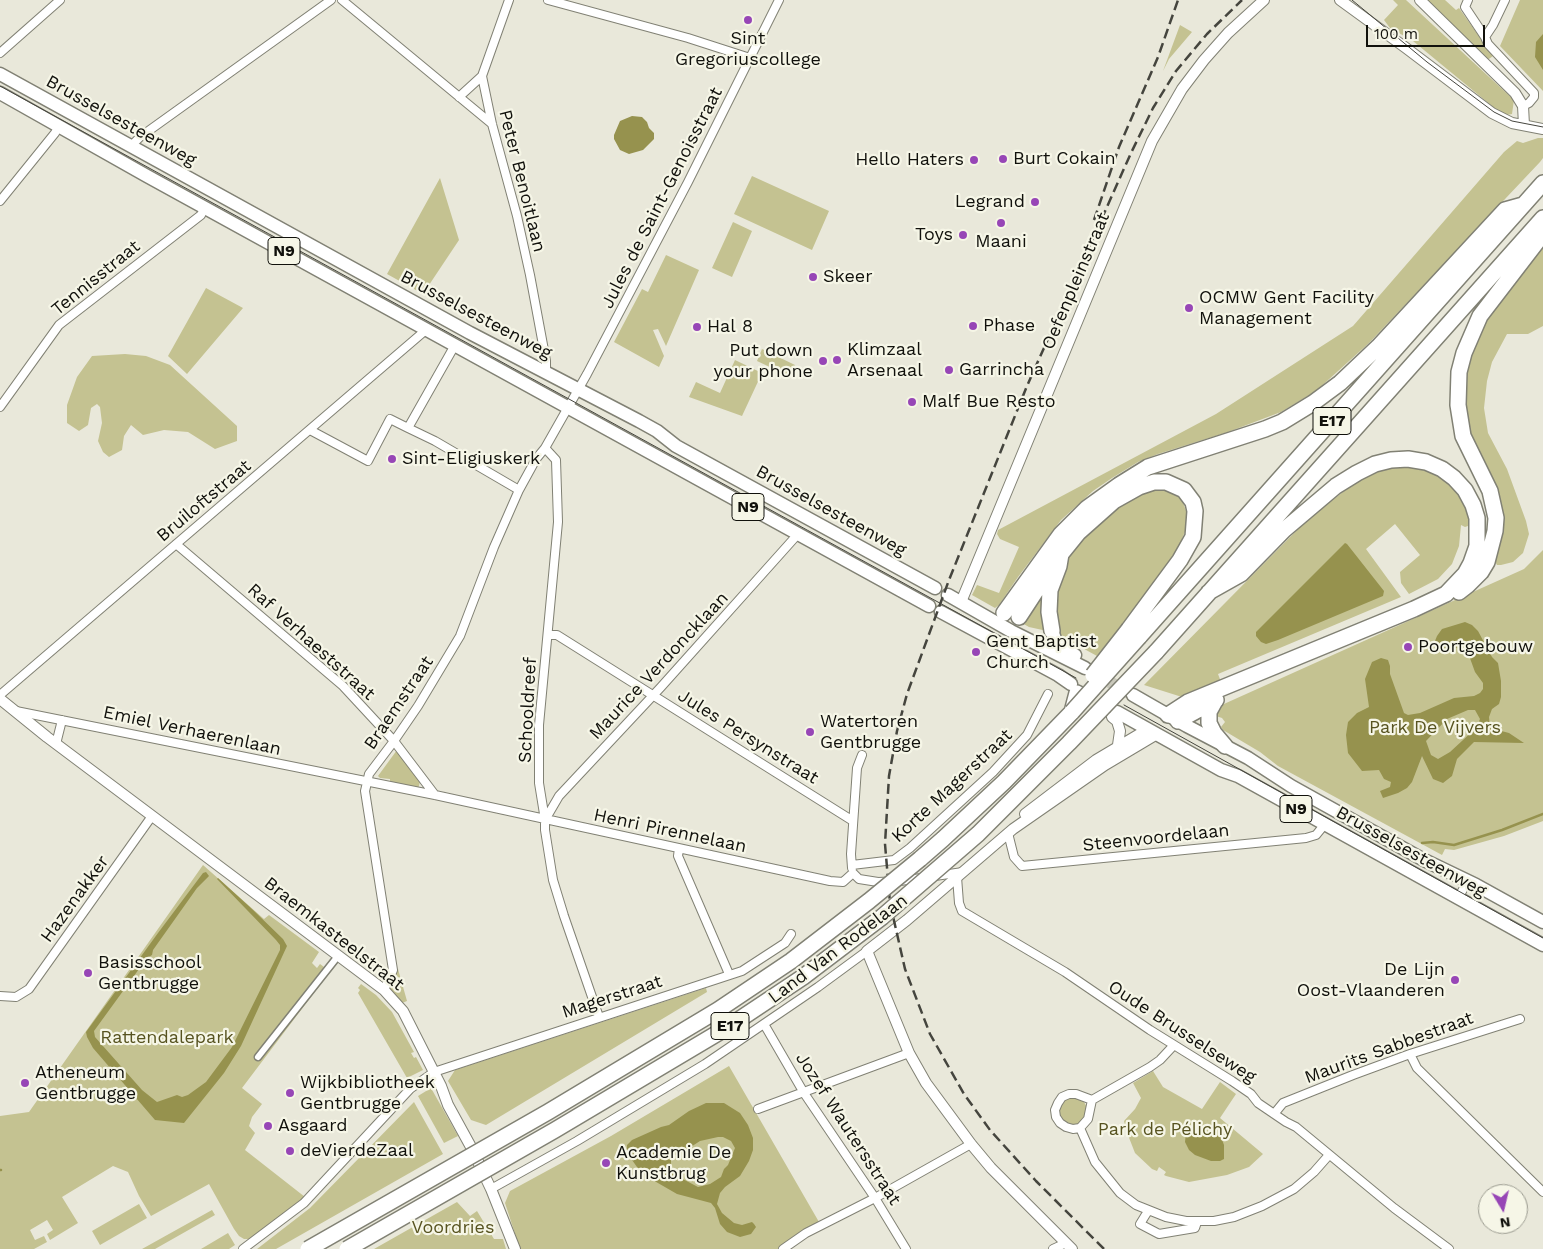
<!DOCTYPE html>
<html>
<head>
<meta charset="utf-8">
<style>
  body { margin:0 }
  #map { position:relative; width:1543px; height:1249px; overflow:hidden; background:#e9e8da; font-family:"Work Sans",sans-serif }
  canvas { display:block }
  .north { position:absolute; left:1478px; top:1184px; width:50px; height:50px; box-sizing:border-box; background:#f6f6e7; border:1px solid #9a9a8f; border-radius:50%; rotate:171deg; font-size:14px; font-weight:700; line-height:20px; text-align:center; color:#11110c }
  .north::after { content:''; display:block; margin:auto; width:18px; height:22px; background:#9746b6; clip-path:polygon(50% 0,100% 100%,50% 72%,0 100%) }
  .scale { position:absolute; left:1366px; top:25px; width:119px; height:22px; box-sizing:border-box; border:2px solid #11110c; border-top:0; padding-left:6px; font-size:15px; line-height:18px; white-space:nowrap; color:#11110c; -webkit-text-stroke:4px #f6f6e7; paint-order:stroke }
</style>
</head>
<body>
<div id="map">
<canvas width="1543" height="1249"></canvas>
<div class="north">N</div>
<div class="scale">100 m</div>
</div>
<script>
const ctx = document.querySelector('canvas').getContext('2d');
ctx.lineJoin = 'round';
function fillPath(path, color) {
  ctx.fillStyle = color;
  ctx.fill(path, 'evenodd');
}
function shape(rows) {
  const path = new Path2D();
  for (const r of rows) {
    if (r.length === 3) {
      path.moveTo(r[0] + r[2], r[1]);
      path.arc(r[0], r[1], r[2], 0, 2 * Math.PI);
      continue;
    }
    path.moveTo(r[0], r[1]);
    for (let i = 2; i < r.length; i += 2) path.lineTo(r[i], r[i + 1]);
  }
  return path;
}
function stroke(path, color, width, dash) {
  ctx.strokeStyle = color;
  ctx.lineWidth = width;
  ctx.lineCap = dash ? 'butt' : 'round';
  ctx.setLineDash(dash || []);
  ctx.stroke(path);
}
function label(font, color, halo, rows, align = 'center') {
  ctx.font = font + ' "Work Sans",sans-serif';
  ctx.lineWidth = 4.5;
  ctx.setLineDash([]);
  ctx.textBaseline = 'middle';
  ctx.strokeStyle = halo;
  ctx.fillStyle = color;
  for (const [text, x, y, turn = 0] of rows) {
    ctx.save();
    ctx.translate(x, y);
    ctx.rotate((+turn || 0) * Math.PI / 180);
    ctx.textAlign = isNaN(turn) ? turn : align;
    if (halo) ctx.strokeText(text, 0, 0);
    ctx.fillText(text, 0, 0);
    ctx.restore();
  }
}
const green = shape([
  [1393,0,1406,0,1514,100,1512,114,1506,115,1498,111,1413,41,1390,28,1384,20,1398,5],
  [1427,0,1445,0,1456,10,1459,8,1493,56,1486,61],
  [1520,0,1543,0,1543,91,1500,46],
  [1180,25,1192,32,1169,59,1163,71],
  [1538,138,1543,138,1543,158,1540,162,1369,343,1316,391,1281,412,1228,432,1158,454,1138,462,1112,478,1093,491,1061,520,1018,577,999,605,995,608,972,595,977,585,999,593,1019,547,1000,539,997,534,998,530,1216,414,1353,326,1504,152,1517,141,1523,143],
  [752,176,829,211,812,250,734,214],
  [440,178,459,240,423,294,387,274],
  [733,222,752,231,732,277,712,268],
  [1543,248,1543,326,1528,334,1507,334,1492,362,1487,381,1484,408,1488,433,1507,469,1526,521,1529,534,1523,553,1513,562,1501,565,1497,565,1493,558,1500,529,1467,428,1463,384,1468,360,1487,318,1512,282],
  [666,255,699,270,666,346,658,329,653,330,664,356,659,367,614,342,642,289,648,292],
  [206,288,243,308,187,374,168,356],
  [762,349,795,365,789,376,757,361],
  [125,354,146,356,170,365,237,426,237,441,215,449,188,432,164,430,143,435,131,425,124,436,122,450,109,457,103,452,98,441,102,423,100,407,97,404,91,408,88,425,79,431,67,423,67,405,77,377,92,356],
  [735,360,762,373,742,416,689,397,696,382,720,393],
  [1398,467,1415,467,1436,474,1451,484,1464,501,1471,525,1465,527,1461,525,1459,546,1452,564,1438,579,1409,594,1401,583,1400,572,1420,555,1395,524,1366,549,1401,597,1218,674,1221,682,1182,697,1144,685,1307,520,1352,485,1376,471],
  [1154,489,1167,490,1177,495,1182,500,1188,516,1185,532,1174,556,1124,623,1097,656,1055,633,1056,599,1059,578,1067,557,1074,546,1106,515,1133,496],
  [1543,550,1543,821,1504,836,1454,850,1445,849,1442,855,1278,766,1260,752,1223,730,1221,727,1225,722,1222,718,1213,715,1215,708,1524,569],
  [1047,579,1047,631,1029,627,1020,622],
  [397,750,402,755,420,782,418,789,390,783,390,779,380,778,378,776],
  [203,865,264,919,269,915,319,952,312,963,317,968,320,964,324,967,321,972,326,977,242,1088,262,1104,252,1117,249,1126,255,1133,245,1150,305,1197,260,1234,250,1239,244,1239,239,1236,234,1229,209,1184,151,1216,139,1196,128,1172,113,1166,62,1197,78,1223,50,1240,47,1234,53,1230,47,1220,30,1230,35,1240,44,1236,47,1242,34,1249,0,1249,0,1116,29,1112],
  [398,969,407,1001,402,1003,391,992,390,986,395,978,396,970],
  [361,984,376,995,392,1012,414,1052,411,1053,414,1058,416,1057,423,1070,407,1078,358,993,360,990,358,988],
  [706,988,707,992,486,1125,471,1120,448,1081,455,1070],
  [729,1066,819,1222,794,1236,778,1249,520,1249,505,1203,510,1191,611,1136],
  [1153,1071,1163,1087,1202,1109,1220,1082,1236,1094,1220,1118,1263,1154,1249,1167,1227,1175,1189,1182,1166,1176,1164,1175,1166,1172,1159,1167,1157,1171,1152,1169,1135,1153,1126,1130,1124,1121,1135,1109,1141,1098,1133,1083],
  [431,1088,458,1136,444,1143,418,1096],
  [1073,1111,14],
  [414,1102,443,1154,276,1249,257,1249,310,1208],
  [457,1202,470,1216,477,1211,494,1239,503,1239,506,1249,374,1249],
  [139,1204,147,1218,100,1245,92,1231],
  [212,1210,215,1215,155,1249,142,1249],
  [228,1233,235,1245,229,1249,201,1249]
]);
const water = shape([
  [1543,34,1543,70,1535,57,1536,42],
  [632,116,642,117,647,122,649,128,654,133,654,139,643,150,629,154,620,150,614,139,614,135,620,121],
  [1345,543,1347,544,1384,591,1383,596,1278,640,1266,644,1261,642,1256,636,1256,632],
  [1465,622,1472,625,1478,631,1492,657,1498,663,1501,681,1501,697,1499,704,1492,709,1489,717,1490,728,1509,733,1524,743,1474,742,1457,759,1452,776,1443,783,1433,779,1422,756,1412,782,1407,788,1398,793,1383,798,1380,791,1390,787,1391,782,1384,779,1379,770,1362,771,1348,753,1346,735,1348,722,1357,713,1369,707,1365,679,1372,662,1381,658,1388,660,1390,666,1390,674,1404,713,1408,715,1420,713,1454,698,1474,696,1480,693,1483,689,1483,683,1475,672,1467,650,1463,646,1451,649,1438,648,1435,641,1437,636,1442,629],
  [1468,710,1475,710,1480,719,1476,728,1450,752,1438,759,1431,755,1426,741,1447,719],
  [206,872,209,876,197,888,153,950,152,955,147,958,94,1031,95,1037,142,1090,157,1102,177,1095,182,1097,188,1095,206,1082,232,1047,280,950,280,945,276,940,217,879,218,878,252,909,283,939,287,946,241,1046,224,1073,184,1123,155,1120,93,1048,87,1037,86,1032,158,933,203,873],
  [706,1103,724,1103,740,1113,748,1125,753,1138,753,1150,749,1161,740,1176,725,1187,720,1193,717,1204,722,1213,734,1223,742,1225,752,1222,754,1224,756,1227,751,1234,740,1237,727,1232,720,1224,715,1208,711,1203,677,1194,651,1179,637,1167,627,1153,627,1145,632,1140,661,1127,669,1125,689,1111],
  [718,1137,723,1137,731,1141,735,1148,728,1165,724,1169,721,1177,710,1184,698,1187,677,1176,673,1171,671,1165,671,1159,673,1156,683,1152,700,1141],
  [1195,1127,1221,1137,1224,1145,1224,1159,1220,1161,1211,1161,1195,1155,1189,1150,1185,1142,1186,1132]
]);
const stream = shape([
  [1422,843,1433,842,1454,845,1502,830,1543,814],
  [0,1170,1,1170]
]);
const primaryTunnel = shape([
  [1094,673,1129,693]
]);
const pedestrian = shape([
  [258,1057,338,956]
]);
const minor = shape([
  [342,0,492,124],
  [509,0,482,76,492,124,517,216,530,275,546,361,546,373],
  [548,0,688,38,750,58],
  [1468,0,1465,7,1485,37],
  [1505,0,1493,25,1485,37,1488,44,1534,93,1534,97,1529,103,1523,106],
  [0,53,60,0],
  [459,97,482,76],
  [131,146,140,137,331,0],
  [0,201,55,133,59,126],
  [0,407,59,325,201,215,205,207],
  [408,428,435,441,519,490],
  [310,430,368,461,390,419,408,428,455,345],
  [545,448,556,460,558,522,539,725,539,783,545,820,545,830,553,880,564,916,599,1017],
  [176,544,343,686,394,741,435,795],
  [548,635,557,635,853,821],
  [0,695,427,329],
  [16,711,435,795,830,881,843,882,853,873],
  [56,744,62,720],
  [545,820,559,796,661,687,798,534],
  [1008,833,1014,857,1022,866,1306,838,1316,835,1325,824],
  [679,848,678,856,729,974],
  [852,865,894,860,910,848,993,772,1027,735,1048,694],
  [852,868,851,854,857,768,862,755],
  [853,873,859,879,878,882,900,881,963,872],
  [957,877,959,903,962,911,1065,972,1150,1030,1232,1081,1251,1094,1258,1103,1286,1122,1296,1127,1394,1208,1449,1249],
  [1458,898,1468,881],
  [384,990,393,970,365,791,369,774,394,741,418,706,460,636,494,547,519,490,536,459,545,448,587,374,688,182,779,0],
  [0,996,16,997,29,989,152,816],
  [764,1024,804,1093,875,1198,906,1249],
  [1174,1045,1160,1060,1150,1067,1092,1100,1088,1119,1080,1128,1095,1162,1120,1193,1136,1205,1166,1217,1186,1221,1214,1221,1234,1217,1262,1206,1294,1189,1314,1172,1329,1155],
  [1410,1054,1417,1068,1543,1192],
  [758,1109,909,1053],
  [1274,1114,1283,1103,1353,1075,1410,1054,1520,1019],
  [1080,1128,1073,1129,1066,1127,1060,1123,1056,1117,1055,1110,1058,1103,1062,1097,1069,1094,1076,1094,1092,1100],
  [491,1189,577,1141,705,1064,818,987,867,951],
  [1148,1211,1140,1224,1159,1234,1195,1228,1197,1222],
  [243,1249,304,1203,410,1089,434,1072,742,971,785,943,791,934],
  [783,1249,806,1233,875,1198,971,1144],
  [1053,1249,1066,1243]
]);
const tertiary = shape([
  [1340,0,1406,48,1492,113,1512,123,1543,129],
  [1420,0,1515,93,1523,106,1524,125],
  [961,602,1152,141,1182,89,1204,60,1228,33,1264,0],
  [0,699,47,737,384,990,393,1000,403,1011,441,1086,448,1105,471,1147,491,1189,515,1249],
  [1112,717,1117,721,1120,731,1118,745],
  [1025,814,1096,760,1148,729],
  [1072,1249,991,1168,971,1144,926,1083,909,1053,867,951,907,920,1013,829,1105,765,1157,734]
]);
const primary = shape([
  [0,74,470,333,639,421,657,431,676,446,935,588],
  [0,93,147,176,929,606],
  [948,595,1011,631,1085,668],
  [941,612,1058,675,1071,684],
  [1052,631,1057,644,1075,655],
  [1133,695,1187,726,1248,758,1291,786,1424,860,1476,885,1543,922],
  [1117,712,1221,770,1238,776,1543,945]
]);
const motorway = shape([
  [1459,592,1468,585,1481,572,1487,562,1495,531,1496,518,1490,491,1463,436,1458,405,1459,372,1464,353,1480,316,1543,234],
  [1004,613,1061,534,1087,508,1119,485,1148,467,1265,429,1282,422,1313,403,1340,383,1378,347,1505,210,1523,205],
  [1019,617,1053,565],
  [1052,631,1049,612,1050,590,1059,566,1061,554,1078,533,1114,501,1139,487,1154,482,1166,482,1184,490,1193,502,1195,511,1193,537,1180,560,1129,629],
  [1139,637,1543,183],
  [1156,652,1543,218],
  [1215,701,1209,712,1209,723,1214,733,1225,746],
  [1168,715,1188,702,1414,609,1446,594,1465,574,1471,563,1477,546,1477,518,1473,505,1465,490,1454,478,1442,469,1426,462,1408,459,1391,460,1375,464,1357,473,1336,486,1284,530,1241,574,1209,592],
  [1178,721,1216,700],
  [920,859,943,839,1004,782,1072,712,1077,693]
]);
const tram = shape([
  [1352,0,1427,62,1494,112,1512,121,1543,127],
  [0,86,1076,678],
  [1124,705,1543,938]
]);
const rail = shape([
  [1094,220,1119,147,1158,57,1178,0],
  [1104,1249,1036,1181,990,1130,964,1094,930,1034,905,969,890,903,885,844,889,776,897,731,907,694,949,580,1027,386,1131,153,1153,108,1176,71,1207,34,1242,0]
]);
const motorwayBridge = shape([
  [1093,675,1129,629],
  [1072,712,1139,637],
  [308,1249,548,1112,718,1010,791,961,869,901,920,859],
  [347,1249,555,1130,728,1027,803,977,882,917,978,834,1069,743,1156,652]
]);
const markers = [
  [748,20,5,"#9746b6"],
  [1003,159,5,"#9746b6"],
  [974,160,5,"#9746b6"],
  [1035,202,5,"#9746b6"],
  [1001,223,5,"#9746b6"],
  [963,235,5,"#9746b6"],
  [813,277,5,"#9746b6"],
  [1189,308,5,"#9746b6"],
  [973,326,5,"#9746b6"],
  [697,327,5,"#9746b6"],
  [837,360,5,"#9746b6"],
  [823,361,5,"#9746b6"],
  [949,370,5,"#9746b6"],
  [912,402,5,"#9746b6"],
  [392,459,5,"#9746b6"],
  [1408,647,5,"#9746b6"],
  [976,652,5,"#9746b6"],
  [810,732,5,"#9746b6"],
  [88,973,5,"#9746b6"],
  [1455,980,5,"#9746b6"],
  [25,1083,5,"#9746b6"],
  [290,1093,5,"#9746b6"],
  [268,1126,5,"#9746b6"],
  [290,1151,5,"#9746b6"],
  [606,1163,5,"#9746b6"]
];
const shields = [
  [284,251,32],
  [1332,421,38],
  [748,507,32],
  [1296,809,32],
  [730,1026,38]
];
const shieldNames = [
  ["N9",284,251],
  ["E17",1332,421],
  ["N9",748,507],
  ["N9",1296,809],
  ["E17",730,1026]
];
const poiNames = [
  ["Sint",748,39,"center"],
  ["Gregoriuscollege",748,60,"center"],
  ["Burt Cokain",1013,159],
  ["Hello Haters",964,160,"right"],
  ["Legrand",1025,202,"right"],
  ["Toys",953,235,"right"],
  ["Maani",1001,242,"center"],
  ["Skeer",823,277],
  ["OCMW Gent Facility",1199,298],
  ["Management",1199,319],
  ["Phase",983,326],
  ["Hal 8",707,327],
  ["Klimzaal",847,350],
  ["Arsenaal",847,371],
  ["Put down",813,351,"right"],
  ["your phone",813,372,"right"],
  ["Garrincha",959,370],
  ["Malf Bue Resto",922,402],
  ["Sint-Eligiuskerk",402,459],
  ["Gent Baptist",986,642],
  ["Church",986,663],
  ["Poortgebouw",1418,647],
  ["Watertoren",820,722],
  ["Gentbrugge",820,743],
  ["Basisschool",98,963],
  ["Gentbrugge",98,984],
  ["De Lijn",1445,970,"right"],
  ["Oost-Vlaanderen",1445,991,"right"],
  ["Atheneum",35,1073],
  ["Gentbrugge",35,1094],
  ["Wijkbibliotheek",300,1083],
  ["Gentbrugge",300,1104],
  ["Asgaard",278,1126],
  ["deVierdeZaal",300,1151],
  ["Academie De",616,1153],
  ["Kunstbrug",616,1174]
];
const streetNames = [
  ["Brusselsesteenweg",121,121,29],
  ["Peter Benoitlaan",522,181,76],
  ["Jules de Saint-Genoisstraat",662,198,-63],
  ["Tennisstraat",96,278,-39],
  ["Oefenpleinstraat",1076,281,-67],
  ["Brusselsesteenweg",476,315,28],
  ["Bruiloftstraat",204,501,-40],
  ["Brusselsesteenweg",831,511,29],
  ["Raf Verhaeststraat",311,642,42],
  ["Maurice Verdoncklaan",659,666,-47],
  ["Braemstraat",399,703,-56],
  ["Schooldreef",528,710,-87],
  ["Emiel Verhaerenlaan",192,731,12],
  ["Jules Persynstraat",748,737,32],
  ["Korte Magerstraat",952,786,-43],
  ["Henri Pirennelaan",670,831,12],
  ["Steenvoordelaan",1156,838,-6],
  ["Brusselsesteenweg",1411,852,29],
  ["Hazenakker",75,899,-54],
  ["Braemkasteelstraat",334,934,38],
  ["Land Van Rodelaan",838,949,-37],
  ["Magerstraat",612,997,-18],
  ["Oude Brusselseweg",1182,1032,33],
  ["Maurits Sabbestraat",1389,1048,-20],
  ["Jozef Wautersstraat",848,1129,57]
];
const parkNames = [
  ["Park De Vijvers",1435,728],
  ["Rattendalepark",167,1038],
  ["Park de Pélichy",1165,1130],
  ["Voordries",453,1228]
];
fillPath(green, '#c4c291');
fillPath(water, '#96924e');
stroke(stream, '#96924e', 2.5);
stroke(primaryTunnel, '#c9c8bb', 12, [12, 6]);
stroke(pedestrian, '#818174', 9);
stroke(minor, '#818174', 10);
stroke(tertiary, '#818174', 12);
stroke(primary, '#818174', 15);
stroke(motorway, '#818174', 18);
stroke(pedestrian, '#fff', 6);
stroke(minor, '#fff', 8);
stroke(tertiary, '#fff', 10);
stroke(primary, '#fff', 12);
stroke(motorway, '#fff', 15);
stroke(tram, '#45453e', 1);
stroke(rail, '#45453e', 2.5, [10, 5]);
stroke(motorwayBridge, '#818174', 18, []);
stroke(motorwayBridge, '#fff', 15);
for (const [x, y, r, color] of markers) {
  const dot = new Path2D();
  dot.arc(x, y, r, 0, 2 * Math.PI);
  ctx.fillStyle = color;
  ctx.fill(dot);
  stroke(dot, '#f6f6e7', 2);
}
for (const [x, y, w] of shields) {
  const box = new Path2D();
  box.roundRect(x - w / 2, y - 13.5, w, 27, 4);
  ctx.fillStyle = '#f6f6e7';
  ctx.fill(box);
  stroke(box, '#11110c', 1);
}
label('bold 16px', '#11110c', null, shieldNames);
label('18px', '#11110c', '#f6f6e7', poiNames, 'left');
label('18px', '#11110c', '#f6f6e7', streetNames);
label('18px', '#575320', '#f6f6e7', parkNames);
</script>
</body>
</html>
